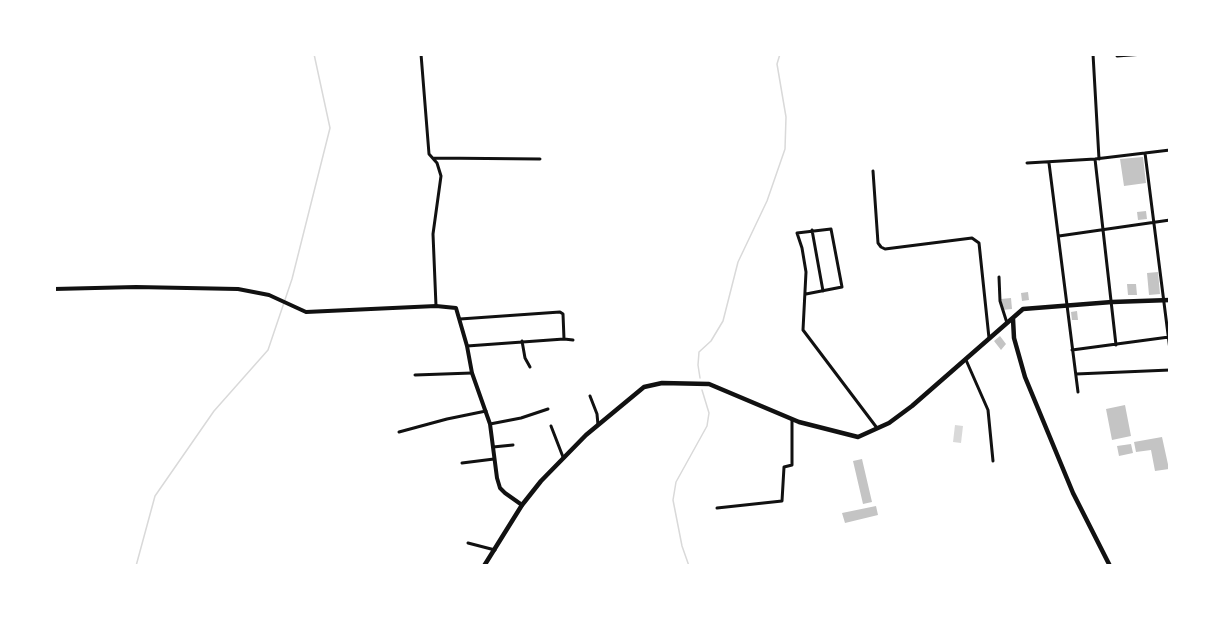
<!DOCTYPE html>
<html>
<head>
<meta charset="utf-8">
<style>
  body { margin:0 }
  #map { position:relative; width:1224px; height:620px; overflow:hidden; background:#fff; font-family:Ubuntu,sans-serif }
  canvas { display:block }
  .frame { position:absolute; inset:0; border:56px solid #fff; pointer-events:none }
</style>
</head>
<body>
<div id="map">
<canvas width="1224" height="620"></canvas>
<div class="frame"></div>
</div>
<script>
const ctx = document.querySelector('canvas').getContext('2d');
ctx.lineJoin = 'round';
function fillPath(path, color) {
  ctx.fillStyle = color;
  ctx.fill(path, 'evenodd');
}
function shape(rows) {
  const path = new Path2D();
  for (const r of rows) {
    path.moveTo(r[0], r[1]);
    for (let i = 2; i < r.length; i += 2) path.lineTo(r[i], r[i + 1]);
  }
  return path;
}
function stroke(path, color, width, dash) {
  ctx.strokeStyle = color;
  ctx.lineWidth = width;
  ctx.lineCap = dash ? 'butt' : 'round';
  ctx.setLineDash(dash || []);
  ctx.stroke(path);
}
const water = shape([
  [955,425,963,426,961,443,953,442]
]);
const stream = shape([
  [700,378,698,365,699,352,711,341,723,321,738,262,767,201,785,149,786,117,777,64,780,54],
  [136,566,155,496,214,411,268,350,292,279,330,128,314,54],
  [689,566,682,546,673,500,676,482,707,426,709,413,702,390]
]);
const building = shape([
  [1143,157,1146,183,1124,186,1120,159],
  [1146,211,1147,219,1138,220,1137,212],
  [1158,272,1160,294,1149,295,1147,273],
  [1127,284,1136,284,1137,295,1128,295],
  [1028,292,1029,300,1022,301,1021,293],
  [1011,298,1012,309,1002,310,1001,299],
  [1077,311,1078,320,1072,320,1071,312],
  [1000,336,1006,344,1001,350,994,341],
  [1125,405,1131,436,1112,440,1106,409],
  [1162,437,1169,469,1155,471,1151,450,1136,452,1134,442],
  [1131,444,1133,453,1119,456,1117,446],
  [862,459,872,502,863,504,853,461],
  [876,506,878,515,845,523,842,513]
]);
const minor = shape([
  [421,54,429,154,437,163,441,176,433,234,436,306],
  [1093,54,1099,159],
  [1117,56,1144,54],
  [1145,153,1170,350],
  [433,158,540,159],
  [1095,159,1116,345],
  [1027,163,1095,159,1170,150],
  [1049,163,1078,392],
  [873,171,878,243,881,247,885,249,972,238,979,243,989,338],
  [812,230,823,291],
  [1059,236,1170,220],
  [999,277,1000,301,1007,323],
  [806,294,842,287,831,229,797,233,802,248,806,272,803,330,877,428],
  [460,319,560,312,563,314,564,339,467,346],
  [564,339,573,340],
  [522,341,525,358,530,367],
  [1072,350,1169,337],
  [966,360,988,410,993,461],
  [1076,374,1170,370],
  [415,375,472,373],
  [590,396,597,414,598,425],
  [490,424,521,418,548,409],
  [551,426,563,457],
  [399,432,447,419,486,411],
  [493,447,513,445],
  [462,463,494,459],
  [717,508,782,501,784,467,792,465,792,420],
  [468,543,495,550]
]);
const tertiary = shape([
  [54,289,136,287,238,289,269,295,306,312,436,306,456,308,467,346,472,373,490,424,497,478,500,488,505,493,522,505]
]);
const secondary = shape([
  [1013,319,1014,338,1025,377,1073,493,1110,566],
  [484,566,522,505,541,481,586,435,644,387,662,383,709,384,799,422,858,437,889,423,912,406,1023,309,1112,302,1170,300]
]);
fillPath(water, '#d9d9d9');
stroke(stream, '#d9d9d9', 1.5);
fillPath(building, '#c4c4c4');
stroke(minor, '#111', 3);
stroke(tertiary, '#111', 4);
stroke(secondary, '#111', 4.5);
</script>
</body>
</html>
